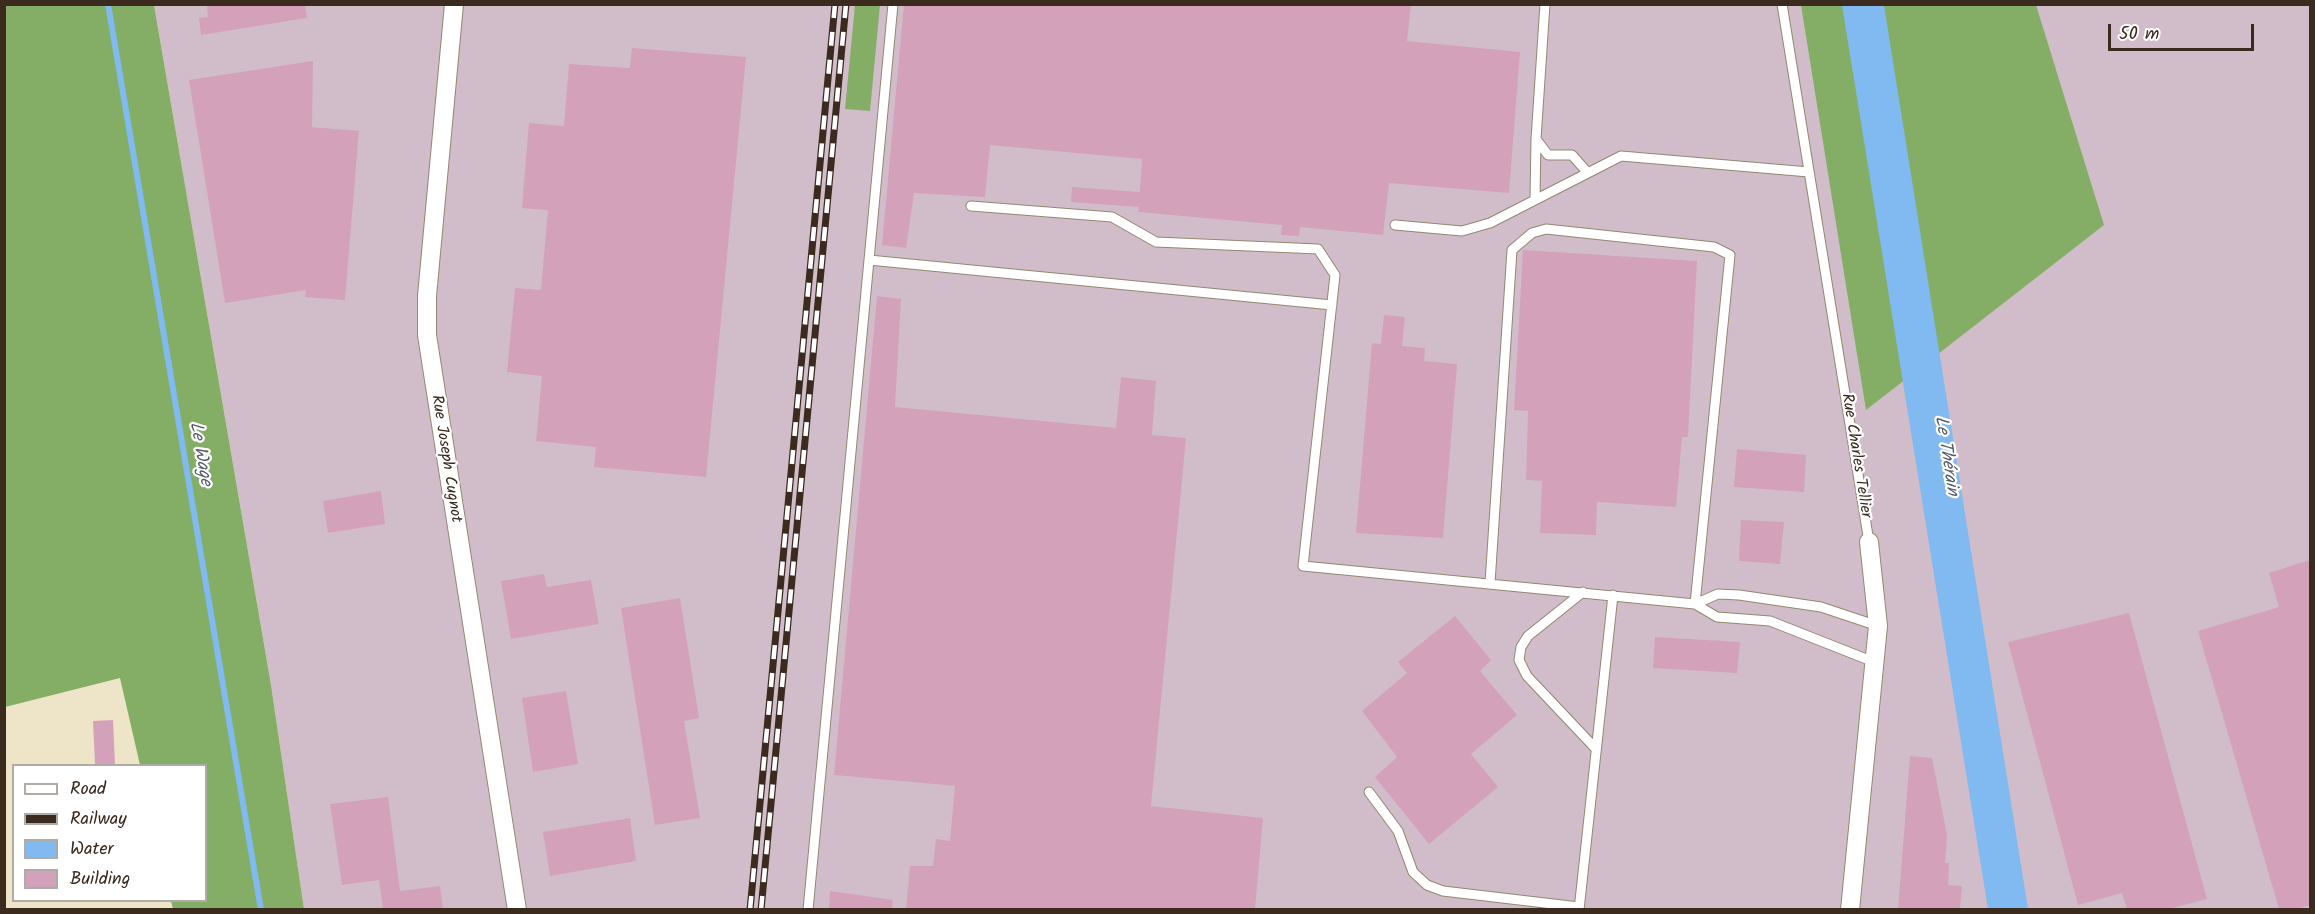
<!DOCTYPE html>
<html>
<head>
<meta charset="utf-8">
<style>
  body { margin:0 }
  #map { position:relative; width:2315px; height:914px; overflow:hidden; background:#eee4c7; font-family:Kalam,sans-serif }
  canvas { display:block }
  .frame { position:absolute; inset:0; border:6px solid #3b2a1e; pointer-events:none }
  .legend { position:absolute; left:12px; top:764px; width:195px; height:138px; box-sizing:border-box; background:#fff; border:2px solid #b1aaa5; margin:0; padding:8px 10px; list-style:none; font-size:18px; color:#3b2a1e }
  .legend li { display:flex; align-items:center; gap:12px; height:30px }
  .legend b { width:30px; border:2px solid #b1aaa5 }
  .scale { position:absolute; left:2108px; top:24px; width:146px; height:27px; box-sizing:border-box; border:3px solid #3b2a1e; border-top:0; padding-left:8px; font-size:18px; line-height:21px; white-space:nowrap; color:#3b2a1e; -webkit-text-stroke:4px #fff; paint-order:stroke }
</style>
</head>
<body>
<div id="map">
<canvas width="2315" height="914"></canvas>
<div class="frame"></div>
<ul class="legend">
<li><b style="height:8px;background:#fff"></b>Road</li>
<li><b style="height:8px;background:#3b2a1e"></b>Railway</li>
<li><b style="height:16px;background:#81b9f1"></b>Water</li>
<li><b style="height:16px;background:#d3a2ba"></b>Building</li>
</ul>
<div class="scale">50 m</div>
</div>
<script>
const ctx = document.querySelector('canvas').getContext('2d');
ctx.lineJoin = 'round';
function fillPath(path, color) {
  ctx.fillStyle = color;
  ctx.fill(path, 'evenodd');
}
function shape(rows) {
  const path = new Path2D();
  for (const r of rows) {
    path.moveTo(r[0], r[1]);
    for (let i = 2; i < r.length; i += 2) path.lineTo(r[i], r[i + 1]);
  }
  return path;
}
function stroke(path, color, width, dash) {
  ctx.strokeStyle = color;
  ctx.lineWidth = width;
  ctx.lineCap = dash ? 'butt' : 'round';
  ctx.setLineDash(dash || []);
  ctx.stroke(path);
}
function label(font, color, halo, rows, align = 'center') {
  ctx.font = font + ' Kalam,sans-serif';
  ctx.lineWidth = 4.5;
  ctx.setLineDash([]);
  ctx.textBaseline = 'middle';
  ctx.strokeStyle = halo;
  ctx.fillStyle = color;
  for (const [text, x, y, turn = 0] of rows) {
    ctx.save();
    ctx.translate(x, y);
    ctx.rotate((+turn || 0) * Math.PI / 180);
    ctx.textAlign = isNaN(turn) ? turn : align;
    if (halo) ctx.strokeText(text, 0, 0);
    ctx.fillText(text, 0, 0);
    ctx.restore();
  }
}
const industrial = shape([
  [154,5,2310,5,2310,909,304,909,271,685]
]);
const forest = shape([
  [5,4,154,5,271,685,304,909,173,909,171,901,206,900,206,766,140,765,120,678,5,707],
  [855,5,880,5,870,111,845,109],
  [1801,5,2036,5,2104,225,1866,410]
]);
const water = shape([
  [1842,5,1884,5,2028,909,1988,909]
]);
const stream = shape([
  [108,4,261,910]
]);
const building = shape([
  [207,4,305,4,307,18,201,35,199,18,208,17],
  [904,4,1411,4,1407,41,1520,52,1509,193,1389,183,1383,235,1300,227,1299,236,1281,235,1282,225,1138,212,1139,207,1071,202,1072,187,1140,192,1142,159,990,145,985,197,914,193,906,248,882,245],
  [632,48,746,57,706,477,594,467,596,447,536,441,542,376,507,372,515,288,541,290,548,210,522,208,529,123,564,126,569,64,630,68],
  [313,61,312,127,359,131,345,300,305,297,306,290,225,303,189,80],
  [1523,250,1697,261,1688,437,1682,437,1676,507,1597,502,1596,535,1540,533,1542,481,1526,480,1528,411,1514,410],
  [877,296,901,299,895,407,1116,428,1121,377,1156,381,1152,435,1186,438,1151,806,1263,818,1255,909,906,909,910,866,933,866,936,839,950,841,955,786,834,775],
  [1384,315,1405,317,1402,346,1425,348,1424,361,1457,364,1443,538,1356,533,1372,343,1381,344],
  [1737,449,1806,455,1804,492,1734,487],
  [381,491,385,524,328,533,323,501],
  [1741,520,1784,522,1780,564,1739,561],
  [2310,560,2310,905,2296,909,2279,909,2198,631,2279,607,2269,573],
  [544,574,547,587,591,580,599,624,511,639,501,581],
  [680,598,699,718,684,721,700,818,655,825,621,608],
  [2129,613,2207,899,2168,909,2127,909,2122,893,2078,905,2008,642],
  [1455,616,1491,660,1480,671,1517,715,1471,754,1498,787,1429,844,1375,777,1397,757,1362,711,1407,673,1398,662],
  [1655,637,1740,642,1737,673,1653,668],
  [566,691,578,764,533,772,522,698],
  [113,720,115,765,95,765,93,721],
  [1910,756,1932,758,1947,835,1945,863,1949,863,1948,885,1962,886,1960,909,1898,909],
  [388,797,400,891,440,886,443,909,383,909,379,880,342,885,330,804],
  [630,818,636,861,550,876,543,832],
  [830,891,893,900,892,909,829,909]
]);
const service = shape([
  [1782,4,1869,542],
  [1536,139,1548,155,1572,155,1587,172],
  [1535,198,1536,139,1545,4],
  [971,206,1112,217,1156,242,1318,249,1335,275,1303,566,1695,604,1717,617,1770,621,1874,662],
  [1395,225,1462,231,1490,223,1621,156,1809,172],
  [869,260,1332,305],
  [1490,583,1512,250,1532,233,1546,229,1714,247,1730,255,1695,604],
  [1583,592,1528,636,1521,647,1519,660,1527,676,1596,749],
  [1695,604,1718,594,1739,595,1821,607,1878,626],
  [1369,792,1398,831,1413,872,1427,885,1443,891,1579,907],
  [808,910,893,4],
  [1579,910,1613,595]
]);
const minor = shape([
  [454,4,427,296,427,335,517,910],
  [1850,910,1878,626,1869,542]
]);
const rail = shape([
  [750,910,835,4],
  [761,910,846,4]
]);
const streetNames = [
  ["Rue Charles Tellier",1855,456,81],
  ["Rue Joseph Cugnot",445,459,81]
];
const waterNames = [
  ["Le Wage",199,454,80],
  ["Le Thérain",1945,456,81]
];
fillPath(industrial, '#d1bdc9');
fillPath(forest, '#84ae66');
fillPath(water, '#81b9f1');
stroke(stream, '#81b9f1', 6);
fillPath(building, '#d3a2ba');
stroke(service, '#948772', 11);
stroke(minor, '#948772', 20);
stroke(service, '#fff', 9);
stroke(minor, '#fff', 18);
stroke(rail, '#3b2a1e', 7);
stroke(rail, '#fff', 4.5, [14]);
label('16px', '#3b2a1e', '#fff', streetNames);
label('italic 18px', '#545c68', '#fff', waterNames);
</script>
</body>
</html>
